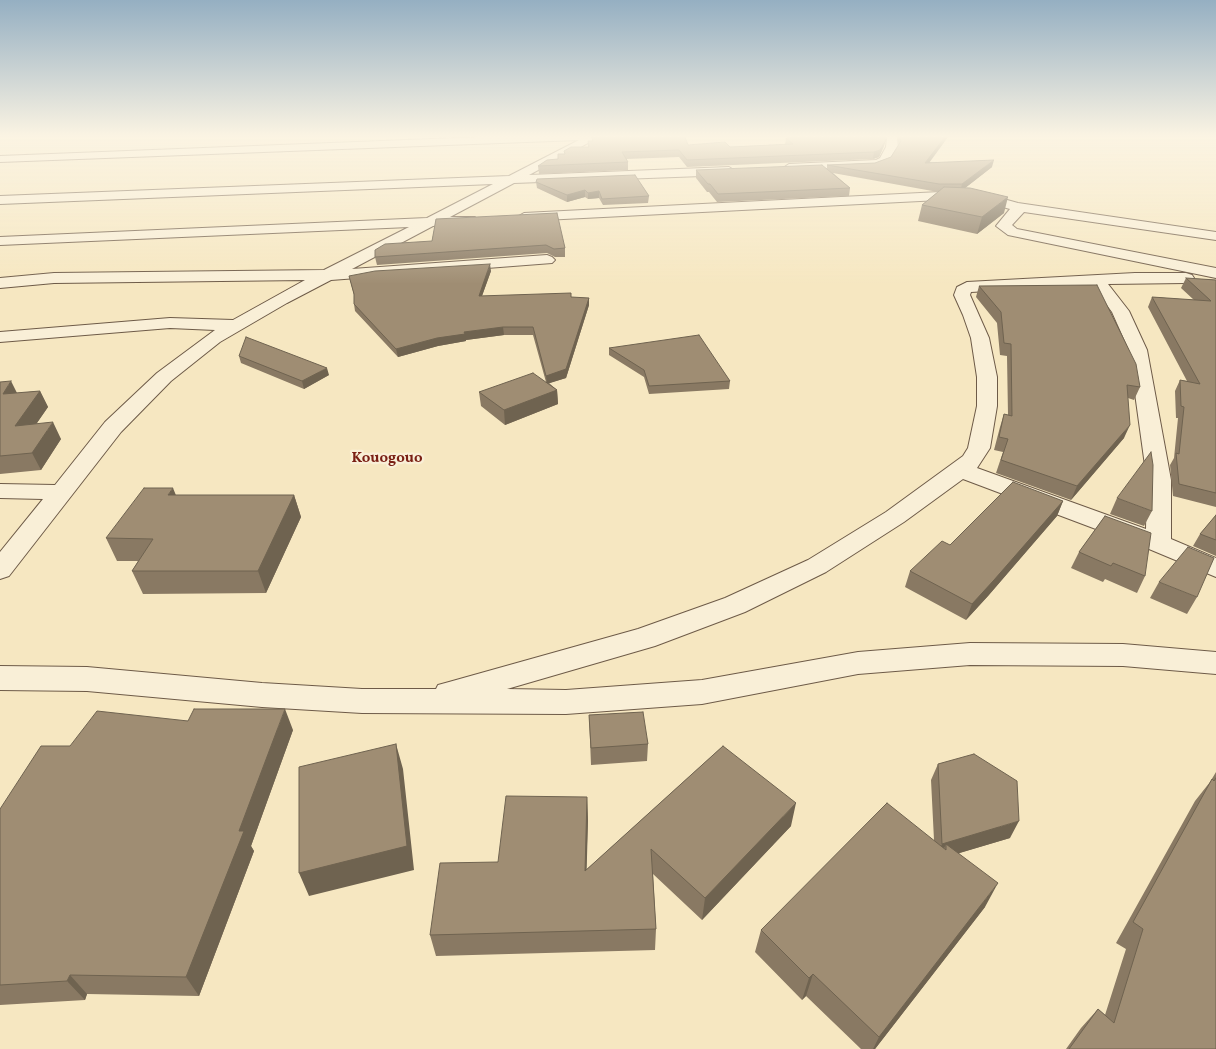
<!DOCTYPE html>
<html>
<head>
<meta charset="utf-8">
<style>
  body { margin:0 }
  canvas { display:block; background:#f6e7c1 }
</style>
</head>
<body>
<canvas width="1216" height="1049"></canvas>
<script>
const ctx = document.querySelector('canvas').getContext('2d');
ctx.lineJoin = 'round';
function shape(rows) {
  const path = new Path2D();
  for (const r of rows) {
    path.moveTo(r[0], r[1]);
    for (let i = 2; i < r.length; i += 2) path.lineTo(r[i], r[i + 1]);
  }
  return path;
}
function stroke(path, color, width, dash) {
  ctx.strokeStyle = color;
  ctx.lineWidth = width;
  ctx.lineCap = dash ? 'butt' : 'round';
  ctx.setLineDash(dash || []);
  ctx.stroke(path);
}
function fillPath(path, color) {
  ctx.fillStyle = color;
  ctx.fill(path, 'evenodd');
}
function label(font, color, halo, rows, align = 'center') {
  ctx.font = font + ' Vollkorn,serif';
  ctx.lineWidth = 4.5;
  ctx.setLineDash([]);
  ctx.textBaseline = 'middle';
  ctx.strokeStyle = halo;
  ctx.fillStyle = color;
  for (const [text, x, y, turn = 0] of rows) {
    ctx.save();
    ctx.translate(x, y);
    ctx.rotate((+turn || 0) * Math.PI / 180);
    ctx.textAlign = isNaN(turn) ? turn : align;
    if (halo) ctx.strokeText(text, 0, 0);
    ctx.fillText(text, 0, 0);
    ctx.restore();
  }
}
const street = shape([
  [483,137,599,137,529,175,729,167,735,171,729,175,514,183,450,217,475,217,477,220,475,223,433,226,352,269,547,255,552,257,555,260,552,263,331,280,287,303,220,342,171,381,121,432,9,576,0,579,0,552,43,499,0,498,0,484,55,485,105,422,157,373,215,330,170,328,0,342,0,332,170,318,233,320,305,280,54,283,0,288,0,278,54,273,324,270,409,227,0,245,0,237,427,218,493,184,0,204,0,196,509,176,579,140,0,162,0,156,483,137],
  [887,137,897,137,898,147,889,162,882,166,789,172,783,168,789,164,876,160,880,158,886,147,887,137],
  [940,192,989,195,1018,203,1216,232,1216,240,1024,212,1012,225,1017,229,1216,268,1216,278,1008,235,996,226,1010,209,988,203,940,200,524,221,517,217,524,213,940,192],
  [1135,273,1186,273,1192,275,1194,278,1192,281,1186,283,1108,284,1129,311,1147,350,1171,480,1171,539,1216,558,1216,577,1149,549,963,479,904,522,826,572,745,612,655,646,507,689,566,690,702,680,858,652,970,643,1123,644,1216,652,1216,674,1123,666,970,665,858,674,702,704,566,714,362,713,262,707,87,691,0,690,0,666,87,667,262,683,362,689,436,689,438,685,449,682,638,629,725,598,808,560,886,512,963,456,968,448,977,406,977,377,971,338,963,315,954,295,957,287,967,282,1135,273],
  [1092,285,1112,312,1129,350,1147,480,1146,529,977,468,990,448,997,406,997,377,989,338,970,295,971,292,1092,285]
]);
const wall = shape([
  [592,137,688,145,730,147,785,144,786,138,884,146,879,157,873,159,687,167,679,157,626,159,628,162,628,170,539,174,538,166,558,159,565,154,588,147,588,141,592,141],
  [897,137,948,137,929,162,992,167,965,188,1004,213,977,234,918,221,922,205,938,192,833,173,850,188,849,196,717,202,709,192,707,192,696,178,696,170,827,168,827,165,875,163,891,157,899,144],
  [536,182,649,196,648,203,603,205,599,198,588,199,585,197,567,202,537,188],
  [436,219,565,248,565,257,555,257,547,253,377,265,375,257,432,241],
  [491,271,482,296,589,298,589,305,566,378,549,383,557,390,558,404,505,425,481,406,479,392,546,382,533,335,504,335,466,340,466,341,438,346,398,357,355,311,354,304,354,295,349,276],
  [1186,278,1216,280,1216,507,1173,496,1170,465,1174,458,1178,418,1176,418,1175,391,1180,380,1187,381,1148,307,1152,297,1194,300,1181,288],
  [979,286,1140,387,1134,400,1128,398,1124,438,1071,500,996,473,1003,452,994,450,1000,427,1004,414,1008,415,1007,356,1000,355,997,323,976,297],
  [609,348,730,381,729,389,649,394,644,377,609,355],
  [239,356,329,375,304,389,241,363],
  [0,382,17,393,40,391,48,407,36,424,61,439,41,470,0,474],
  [176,495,294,495,301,517,266,593,143,594,132,571,138,561,117,561,106,538],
  [1117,498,1152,511,1144,526,1110,514],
  [1063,501,1057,516,988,596,966,620,905,587,910,571,950,545],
  [1216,515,1216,556,1193,546,1200,534],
  [1105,516,1145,576,1137,593,1105,579,1103,582,1071,568,1079,552],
  [1159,582,1197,597,1187,614,1150,598],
  [589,715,648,744,647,761,591,765],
  [188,721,293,730,251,846,254,851,199,996,87,994,85,1000,0,1005,0,809,70,746],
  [723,746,791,826,702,920,653,874,656,929,655,950,436,956,430,935,498,862,587,797,588,820,586,870],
  [938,764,1010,838,959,853,985,907,875,1049,861,1049,806,996,802,1000,755,952,761,930,934,840,931,780],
  [1216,772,1216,1049,1066,1049,1081,1028,1098,1009,1105,1015,1126,949,1116,943,1195,801,1210,782]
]);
const shadedWall = shape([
  [945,137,948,137,924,170,925,163],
  [886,140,884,146,879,157,873,159,874,152],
  [994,160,992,167,960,192,962,184],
  [585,190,585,197,567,202,567,195],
  [599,191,599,198,588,199,588,193],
  [1008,197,1004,213,977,234,982,217],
  [490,264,491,271,479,304,479,296],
  [589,298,589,305,566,378,547,384,546,376],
  [503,327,504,335,466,340,466,341,438,346,398,357,396,349,437,338,464,332],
  [327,368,329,375,304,389,302,381],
  [11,381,19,397,3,394],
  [557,390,558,404,505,425,504,410],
  [40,391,48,407,24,442,15,426],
  [53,422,61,439,41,470,32,453],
  [1130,425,1124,438,1071,500,1077,486],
  [173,488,182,510,168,495],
  [294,495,301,517,266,593,258,571],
  [1063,501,1057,516,988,596,966,620,972,604],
  [285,709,293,730,251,846,254,851,199,996,186,977,239,831],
  [396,744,403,769,414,870,309,896,299,873],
  [587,797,588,820,586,894,585,871],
  [796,803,791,826,702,920,705,898],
  [1019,821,1010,838,943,858,946,850,946,844,939,859,935,860,942,844],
  [998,883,985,907,875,1049,873,1049,879,1037],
  [813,974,806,996,802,1000,809,978],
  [70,975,87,994,85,1000,67,981]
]);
const building = shape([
  [592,137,685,137,688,145,725,142,730,147,793,144,786,138,790,137,886,137,886,140,880,150,874,152,687,160,679,150,622,152,628,162,538,166,547,160,558,159,558,154,565,154,564,151,571,147,589,147,588,141,593,141,592,137],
  [900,137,945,137,925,163,994,160,962,184,939,184,827,165,875,163,891,157,901,141,900,137],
  [822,165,850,188,718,194,710,184,708,184,696,170,822,165],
  [635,175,649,196,602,199,599,191,588,193,585,190,567,195,536,182,537,179,635,175],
  [944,187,970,188,1008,197,982,217,922,205,944,187],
  [557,213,565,248,554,249,546,245,375,257,375,250,385,244,432,241,436,219,557,213],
  [490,264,479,296,571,293,571,297,589,298,566,369,546,376,533,327,503,327,464,332,465,334,437,338,396,349,354,304,354,294,349,276,375,271,490,264],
  [1186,278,1216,280,1216,493,1179,484,1176,453,1179,454,1184,407,1181,406,1180,380,1200,384,1152,297,1211,301,1186,278],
  [1097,285,1136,364,1140,387,1127,385,1130,425,1077,486,1001,460,1008,439,999,437,1004,414,1012,416,1011,344,1004,343,1001,312,979,286,1097,285],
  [699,335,730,381,649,386,644,370,609,348,699,335],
  [246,337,327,368,302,381,239,356,246,337],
  [533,373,557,390,504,410,479,392,533,373],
  [11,381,3,394,40,391,15,426,53,422,32,453,0,456,0,382,11,381],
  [1151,452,1153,465,1152,511,1117,498,1151,452],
  [1013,482,1063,501,994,580,972,604,910,571,942,541,950,545,1013,482],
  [144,488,173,488,168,495,294,495,258,571,132,571,153,539,106,538,144,488],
  [1216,515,1216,540,1200,534,1216,515],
  [1105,516,1151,533,1145,576,1113,563,1111,566,1079,552,1105,516],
  [1188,547,1214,558,1197,597,1159,582,1188,547],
  [194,709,285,709,239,831,244,831,186,977,70,975,67,981,0,985,0,809,41,746,70,746,97,711,188,721,194,709],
  [643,712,648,744,591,748,589,715,643,712],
  [396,744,407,846,299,873,299,767,396,744],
  [723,746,796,803,705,898,651,849,656,929,430,935,440,863,498,862,506,796,587,797,585,871,723,746],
  [974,754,1017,781,1019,821,942,844,938,764,974,754],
  [1216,778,1216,1049,1069,1049,1098,1009,1114,1023,1143,929,1133,922,1212,779,1214,781,1216,778],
  [887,803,946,850,946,844,998,883,879,1037,813,974,809,978,761,930,887,803]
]);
const neighbourhoodNames = [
  ["Kouogouo",387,459]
];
stroke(street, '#6e5b48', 2);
fillPath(street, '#f9efd7');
fillPath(wall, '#897963');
fillPath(shadedWall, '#6f6350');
fillPath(building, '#9f8d73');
stroke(building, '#6f6350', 1);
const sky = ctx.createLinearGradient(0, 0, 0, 284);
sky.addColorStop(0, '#95afc2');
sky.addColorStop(0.48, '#fbf4e3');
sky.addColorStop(1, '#fbf4e300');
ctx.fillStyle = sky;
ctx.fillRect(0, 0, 1216, 284);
label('bold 15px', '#7a1f14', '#f9efd7', neighbourhoodNames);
</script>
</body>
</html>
